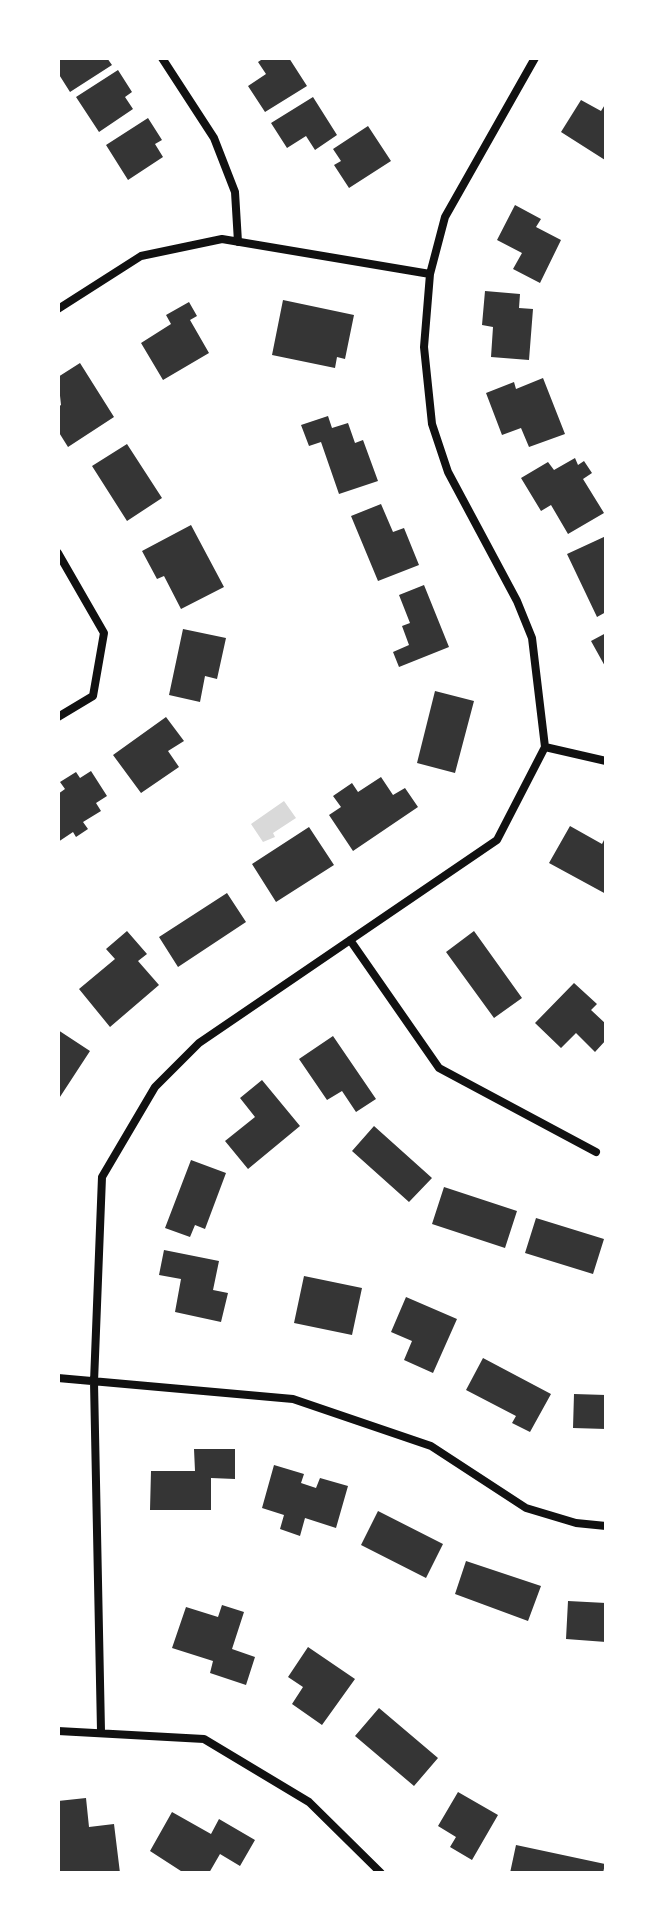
<!DOCTYPE html>
<html>
<head>
<meta charset="utf-8">
<style>
  body { margin:0 }
  #map { position:relative; width:664px; height:1931px; overflow:hidden; background:#fff; font-family:"PT Sans Narrow",sans-serif }
  canvas { display:block }
  .frame { position:absolute; inset:0; border:60px solid #fff; pointer-events:none }
</style>
</head>
<body>
<div id="map">
<canvas width="664" height="1931"></canvas>
<div class="frame"></div>
</div>
<script>
const ctx = document.querySelector('canvas').getContext('2d');
ctx.lineJoin = 'round';
function fillPath(path, color) {
  ctx.fillStyle = color;
  ctx.fill(path, 'evenodd');
}
function shape(rows) {
  const path = new Path2D();
  for (const r of rows) {
    path.moveTo(r[0], r[1]);
    for (let i = 2; i < r.length; i += 2) path.lineTo(r[i], r[i + 1]);
  }
  return path;
}
function stroke(path, color, width, dash) {
  ctx.strokeStyle = color;
  ctx.lineWidth = width;
  ctx.lineCap = dash ? 'butt' : 'round';
  ctx.setLineDash(dash || []);
  ctx.stroke(path);
}
const water = shape([
  [284,801,296,818,273,833,275,837,263,842,251,824]
]);
const building = shape([
  [58,58,107,58,112,65,70,92,58,73],
  [264,58,289,58,307,86,265,112,248,86,266,74,258,62],
  [118,70,132,92,125,97,133,109,99,132,76,97],
  [313,97,337,135,315,150,306,136,287,148,271,123],
  [581,100,601,111,606,103,605,160,561,132],
  [148,118,162,140,155,144,163,157,128,180,106,145],
  [368,126,391,161,349,188,334,165,341,161,333,149],
  [515,205,541,219,536,227,561,240,540,283,513,269,522,253,497,240],
  [485,291,520,294,519,308,533,309,529,360,491,357,493,327,482,325],
  [283,300,354,315,345,359,337,357,335,368,272,355],
  [189,302,197,316,190,320,209,353,163,380,141,343,171,324,166,315],
  [80,363,114,417,68,447,58,431,58,407,61,405,58,377],
  [543,378,565,434,529,447,521,428,502,435,486,393,514,382,516,389],
  [328,416,332,428,348,423,355,443,363,440,378,481,339,494,321,442,309,446,301,425],
  [127,444,162,498,127,521,92,466],
  [575,458,578,465,584,461,592,473,583,479,604,513,568,534,551,505,541,511,521,478,548,462,554,470],
  [381,504,393,532,404,528,419,565,378,581,351,516],
  [191,525,224,587,181,609,164,576,157,579,142,551],
  [606,536,606,612,597,617,567,554],
  [424,585,449,647,399,667,393,652,409,645,402,626,410,623,399,595],
  [183,629,226,638,217,679,205,676,200,702,169,695],
  [606,633,606,668,591,641],
  [435,691,474,701,455,773,417,763],
  [166,717,184,741,168,751,179,767,141,793,113,755],
  [91,771,107,796,96,803,101,811,83,822,88,829,76,837,73,832,58,842,58,794,65,789,60,782,76,772,80,778],
  [381,777,393,795,405,788,418,807,353,851,329,815,341,807,333,796,352,783,358,792],
  [570,826,602,844,606,836,606,894,549,863],
  [309,827,334,865,276,902,252,864],
  [227,893,246,922,178,967,159,937],
  [127,931,147,954,138,961,159,985,110,1027,79,989,115,959,106,949],
  [474,931,522,998,494,1018,446,952],
  [574,983,597,1004,591,1010,606,1024,606,1040,595,1052,576,1033,561,1048,535,1023],
  [58,1030,90,1051,58,1100],
  [333,1036,376,1099,356,1112,342,1091,327,1100,299,1059],
  [262,1080,300,1126,248,1169,225,1141,255,1117,240,1098],
  [374,1126,432,1178,409,1202,352,1151],
  [191,1160,226,1173,205,1229,195,1225,190,1237,165,1228],
  [444,1187,517,1211,505,1248,432,1224],
  [536,1218,604,1239,593,1274,525,1253],
  [164,1250,219,1261,213,1290,228,1293,221,1322,175,1312,181,1279,159,1275],
  [304,1276,362,1288,352,1335,294,1323],
  [406,1297,457,1319,433,1373,404,1360,412,1341,391,1332],
  [483,1358,551,1394,530,1432,512,1423,516,1416,466,1390],
  [574,1394,606,1395,606,1429,573,1428],
  [194,1449,235,1449,235,1479,211,1478,211,1510,150,1510,151,1471,195,1471],
  [274,1465,304,1474,301,1483,316,1488,320,1478,348,1486,336,1528,305,1518,300,1536,280,1529,284,1515,262,1508],
  [378,1511,443,1544,426,1578,361,1545],
  [466,1561,541,1586,528,1621,455,1594],
  [568,1601,606,1603,606,1642,566,1639],
  [222,1605,244,1612,232,1649,255,1657,246,1685,210,1673,213,1661,172,1648,186,1607,218,1617],
  [308,1647,355,1679,322,1725,292,1704,303,1687,288,1677],
  [379,1708,438,1758,414,1786,355,1736],
  [458,1792,498,1815,472,1860,450,1847,456,1837,438,1826],
  [86,1798,89,1827,114,1824,120,1873,58,1873,58,1801],
  [172,1812,211,1834,219,1819,255,1840,240,1866,220,1854,209,1873,184,1873,150,1851],
  [516,1845,605,1864,603,1873,510,1873]
]);
const minor = shape([
  [162,58,214,138,235,192,238,242],
  [535,58,445,217,430,274,424,347,432,424,448,472,517,601,532,638,545,747],
  [58,309,141,256,222,239,430,274],
  [58,553,104,633,93,696,58,717],
  [545,747,606,761],
  [350,940,439,1068,596,1152],
  [58,1378,293,1399,431,1446,526,1508,576,1523,606,1526],
  [58,1731,204,1739,309,1802,381,1873],
  [101,1731,94,1382,102,1177,155,1087,199,1043,497,840,545,747]
]);
fillPath(water, '#d9d9d9');
fillPath(building, '#353535');
stroke(minor, '#111', 8);
</script>
</body>
</html>
